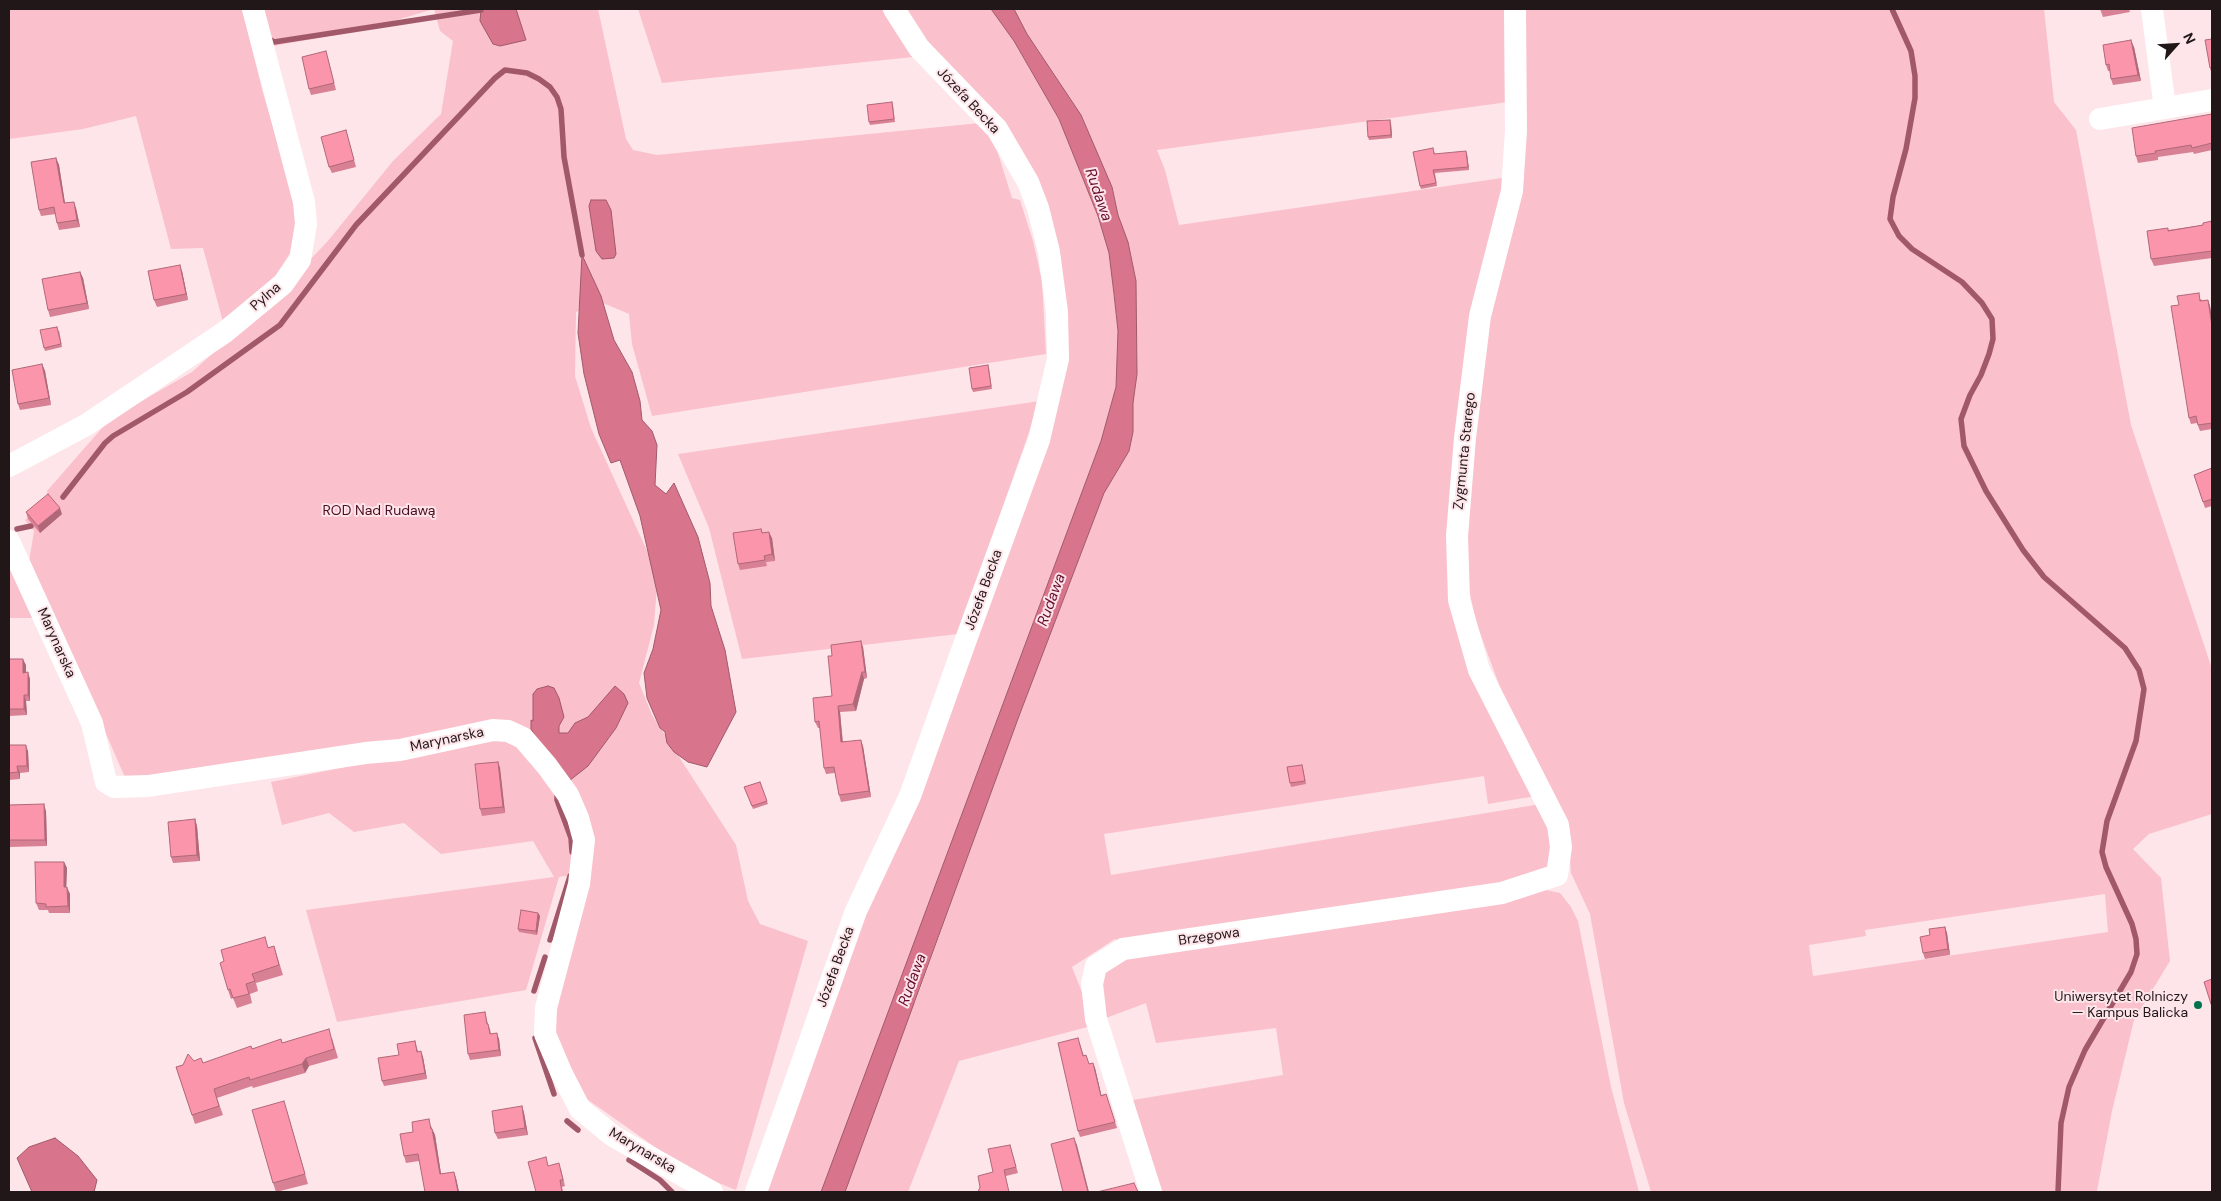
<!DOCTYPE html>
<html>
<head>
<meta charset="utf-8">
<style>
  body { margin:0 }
  #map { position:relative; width:2221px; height:1201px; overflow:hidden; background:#fee5ea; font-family:"DM Sans",sans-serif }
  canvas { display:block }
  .frame { position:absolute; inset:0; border:10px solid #211718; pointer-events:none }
  .north { position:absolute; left:2151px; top:20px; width:50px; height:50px; -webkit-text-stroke:4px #fee5ea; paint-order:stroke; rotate:64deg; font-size:14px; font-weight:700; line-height:20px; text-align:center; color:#211718 }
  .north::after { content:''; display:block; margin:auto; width:18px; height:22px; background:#211718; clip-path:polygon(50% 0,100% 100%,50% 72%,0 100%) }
</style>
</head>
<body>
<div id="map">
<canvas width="2221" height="1201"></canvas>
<div class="frame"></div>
<div class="north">N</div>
</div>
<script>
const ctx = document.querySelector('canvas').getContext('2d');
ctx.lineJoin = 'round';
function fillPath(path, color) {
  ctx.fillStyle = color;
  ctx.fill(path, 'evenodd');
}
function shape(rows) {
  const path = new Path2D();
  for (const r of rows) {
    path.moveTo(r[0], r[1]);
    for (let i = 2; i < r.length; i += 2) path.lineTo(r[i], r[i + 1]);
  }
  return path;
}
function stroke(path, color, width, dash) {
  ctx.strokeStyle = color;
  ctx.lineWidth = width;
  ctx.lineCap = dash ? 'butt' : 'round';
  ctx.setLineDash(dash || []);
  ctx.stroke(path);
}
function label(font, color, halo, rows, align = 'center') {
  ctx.font = font + ' "DM Sans",sans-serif';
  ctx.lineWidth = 4;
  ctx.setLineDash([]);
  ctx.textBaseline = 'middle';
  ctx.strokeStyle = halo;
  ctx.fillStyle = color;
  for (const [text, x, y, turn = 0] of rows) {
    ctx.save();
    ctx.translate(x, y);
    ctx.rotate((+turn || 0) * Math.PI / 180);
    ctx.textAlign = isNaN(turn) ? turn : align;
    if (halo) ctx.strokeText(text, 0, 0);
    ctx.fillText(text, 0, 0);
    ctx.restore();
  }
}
const green = shape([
  [9,9,242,9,263,93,287,173,299,223,292,250,276,275,223,322,203,248,171,249,136,116,83,129,9,139],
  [264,9,598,9,626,139,633,150,657,155,980,123,996,147,1012,198,1020,200,1033,241,1042,281,1046,354,652,416,632,344,629,314,603,303,576,312,575,376,591,428,658,575,654,625,639,683,652,715,736,845,748,901,760,924,808,941,736,1190,689,1171,584,1097,552,1024,590,838,524,728,423,736,127,782,79,672,28,568,34,531,25,520,49,499,47,491,109,420,192,372,266,306,327,242,393,161,441,114,453,41,440,31,434,9,359,31,273,46],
  [638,9,882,9,913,57,662,83],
  [899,9,991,9,1014,41,1059,119,1098,216,1109,253,1118,331,1116,387,1101,441,897,990,915,1003,1019,716,1104,493,1129,451,1133,432,1133,403,1137,374,1136,281,1128,242,1118,215,1112,187,1081,115,1027,34,1014,9,1508,9,1508,102,1157,150,1165,170,1179,225,1509,177,1475,311,1458,609,1536,796,1488,804,1484,776,1104,834,1111,875,1541,804,1554,851,1548,868,1534,878,1125,945,1115,939,1072,967,1095,1025,959,1061,908,1192,845,1192,846,1189,829,1170,821,1192,760,1192,1061,370,1033,187],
  [1521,9,2044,9,2054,102,2076,130,2131,425,2212,669,2212,814,2149,834,2133,849,2161,878,2170,961,2134,1020,2112,1111,2097,1191,2105,1192,1651,1192,1624,1103,1590,914,1571,873,1568,832,1508,709,1476,622,1465,570,1481,355,1499,279],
  [2105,894,2108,932,1813,976,1809,945,1866,936,1865,930],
  [1040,401,958,634,742,659,709,528,678,454],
  [9,567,36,618,9,618],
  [494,737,514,741,560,799,573,842,573,875,559,877,526,990,337,1022,306,910,554,877,533,841,441,854,404,823,354,832,329,813,282,825,271,782],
  [1546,890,1560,893,1571,907,1578,921,1611,1087,1639,1192,1159,1192,1133,1100,1283,1075,1276,1028,1156,1043,1146,1003,1106,1018,1100,986,1104,972,1115,961]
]);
const water = shape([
  [483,9,516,9,526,40,500,46,493,44,480,21,481,10,483,9],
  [991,9,1014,9,1027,34,1081,115,1112,187,1118,215,1128,242,1136,281,1137,374,1133,403,1133,432,1129,451,1104,493,1019,716,845,1192,821,1192,1101,441,1116,387,1118,331,1114,294,1109,253,1098,216,1059,119,1014,41,991,9],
  [591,200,606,200,611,210,616,254,614,258,602,259,596,251,589,206,591,200],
  [582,255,601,296,614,340,632,372,640,401,642,420,652,431,657,445,655,485,666,494,674,483,698,537,710,583,711,606,725,650,736,712,707,767,688,762,674,752,667,743,665,732,660,728,647,698,644,673,653,649,661,610,640,516,620,460,611,463,599,434,584,374,578,333,582,255],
  [548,686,554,688,559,698,564,717,559,726,559,733,568,733,575,723,588,717,615,686,624,694,628,703,616,728,588,766,569,781,540,745,531,729,531,720,533,721,533,694,537,689,548,686],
  [55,1138,78,1156,97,1180,94,1192,32,1192,17,1158,29,1147,55,1138]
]);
const stream = shape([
  [1892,9,1911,51,1915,76,1915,98,1906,149,1893,197,1890,219,1899,236,1912,249,1962,282,1982,303,1992,319,1993,339,1989,354,1981,375,1970,395,1961,419,1964,446,1986,491,2023,550,2044,577,2125,648,2139,670,2144,689,2136,741,2107,821,2102,852,2106,867,2132,924,2136,939,2137,954,2131,972,2085,1050,2069,1087,2061,1123,2058,1192],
  [267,38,274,42,481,10],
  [63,497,105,443,113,436,187,392,280,325,356,225,495,78,505,70,527,73,539,79,550,87,557,97,561,109,564,157,582,255],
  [17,529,31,526],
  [557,795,557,800,571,838,572,852],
  [550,940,570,876],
  [534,991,545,957],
  [535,1038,554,1094],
  [567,1121,578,1130],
  [629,1160,660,1180,672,1192]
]);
const minor = shape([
  [2152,9,2165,108],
  [2100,119,2212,100],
  [9,466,86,425,225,332,283,284,300,260,306,224,304,202,253,9],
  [9,541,92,723,106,782,114,787,148,786,365,753,400,750,493,730,508,731,523,738,547,766,568,795,578,818,584,840,579,884,546,1008,545,1034,561,1072,580,1109,613,1136,712,1192],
  [756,1192,856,911,910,796,964,645,1039,440,1058,359,1057,312,1049,252,1038,208,1028,182,997,129,919,48,894,9],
  [1151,1192,1096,1019,1092,984,1096,966,1123,949,1502,893,1557,875,1561,847,1558,825,1479,670,1459,600,1457,536,1465,438,1480,316,1512,191,1516,131,1515,9]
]);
const wall = shape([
  [2100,9,2129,9,2130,12,2103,17],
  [2212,39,2212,75,2210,68],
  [2134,47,2141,81,2113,85,2111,79,2110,71,2108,71,2106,65],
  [328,58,336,90,311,95,309,89],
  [892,102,893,105,895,122,870,125,869,122],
  [2212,114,2212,150,2194,154,2193,152,2158,157,2158,160,2138,163,2136,156],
  [1391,123,1392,138,1369,140,1368,137],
  [346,130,356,167,332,173,329,167],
  [1434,151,1435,154,1467,154,1469,170,1435,173,1437,186,1421,189,1420,186],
  [56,158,59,165,65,203,76,208,80,227,59,230,57,223,56,214,41,216,39,210],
  [2212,221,2212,258,2154,266,2151,259,2168,230,2203,225],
  [182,271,188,300,157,307,154,300],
  [80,272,83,278,89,309,50,317,48,310],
  [2201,299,2202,301,2208,300,2210,306,2212,318,2212,429,2200,431,2197,423,2191,424,2189,418,2179,305],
  [59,330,62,347,45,351,44,348],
  [42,364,45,371,51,405,20,410,18,404],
  [989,368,992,389,973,392,972,389],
  [2212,468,2212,506,2205,508,2194,475],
  [26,512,62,514,40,533,28,519],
  [762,532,772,538,775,561,766,562,767,566,740,570,738,564],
  [863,647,867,678,864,679,856,711,840,712,843,742,863,746,871,797,841,802,839,795,835,773,826,774,824,768,820,728,818,728,815,722,832,696,832,656],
  [9,659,26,665,26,672,30,679,30,701,26,701,27,715,9,716],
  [9,745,28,751,29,772,20,773,20,779,9,780],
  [498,762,500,768,505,813,482,816,480,809],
  [1303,768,1306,784,1291,787,1290,783],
  [760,782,768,804,753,809,744,787],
  [9,809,46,811,47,846,9,847],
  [195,819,197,826,200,861,173,863,171,857],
  [64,862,67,868,66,887,70,894,70,913,49,913,48,910,39,910,36,903],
  [538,913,540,916,537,935,519,932,518,929],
  [1945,927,1947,933,1950,955,1925,959,1923,953,1930,935],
  [274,946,283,975,256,983,258,991,250,994,252,1003,237,1008,233,998,231,999,228,990,269,947],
  [485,1012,488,1024,490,1029,491,1034,499,1039,501,1056,470,1060,468,1054],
  [332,1038,338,1058,309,1066,305,1073,253,1088,252,1086,217,1098,223,1115,195,1124,176,1067,194,1061,203,1063,252,1049,282,1043],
  [1078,1038,1084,1056,1089,1064,1095,1068,1101,1095,1106,1094,1117,1128,1080,1137,1078,1131],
  [415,1041,418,1051,423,1057,427,1079,384,1086,382,1081,399,1055],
  [522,1106,524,1113,528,1135,498,1139,495,1133],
  [287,1111,308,1184,276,1192,273,1183],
  [431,1126,435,1135,441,1174,456,1178,459,1192,419,1161,406,1163,404,1156,413,1132],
  [1010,1145,1018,1173,1006,1176,993,1172],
  [548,1166,561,1169,565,1186,562,1187,563,1192,536,1192]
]);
const shadedWall = shape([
  [2131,40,2134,47,2141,81,2138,75],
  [1390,120,1391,123,1392,138,1391,135],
  [1466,151,1467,154,1469,170,1468,167],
  [56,158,59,165,66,210,64,203],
  [74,202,76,208,80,227,77,220],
  [180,265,182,271,188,300,186,294],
  [80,272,83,278,89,309,87,303],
  [2208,300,2210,306,2212,318,2212,326],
  [42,364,45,371,51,405,49,398],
  [60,508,62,514,40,533,38,526],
  [769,532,772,538,775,561,772,554],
  [861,641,863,647,867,678,865,672],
  [23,659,26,665,26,679,23,673],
  [28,672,30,679,30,701,28,695],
  [862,672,864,679,856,711,853,704],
  [24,695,26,701,27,715,24,709],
  [838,706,840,712,843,748,841,742],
  [861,740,863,746,871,797,869,791],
  [26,745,28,751,29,772,27,766],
  [498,762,500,768,505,813,503,807],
  [17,766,20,773,20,779,18,772],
  [44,804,46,811,47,846,45,840],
  [195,819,197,826,200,861,197,855],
  [64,862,67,868,66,894,64,887],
  [67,887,70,894,70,913,68,906],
  [538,913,540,916,537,935,536,931],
  [1945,927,1947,933,1950,955,1948,949],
  [497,1033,499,1039,501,1056,499,1050],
  [421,1051,423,1057,427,1079,425,1073],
  [306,1058,309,1066,305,1073,302,1064],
  [1093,1063,1095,1068,1103,1102,1101,1096],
  [522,1106,524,1113,528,1135,525,1128],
  [432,1129,435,1135,442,1180,440,1174],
  [1074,1138,1077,1145,1089,1192,1088,1192],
  [454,1172,456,1178,459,1192,458,1192]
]);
const building = shape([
  [2212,39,2212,68,2210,68,2205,40,2212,39],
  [2131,40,2138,75,2111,79,2109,64,2106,65,2103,45,2131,40],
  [326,51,334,83,309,89,302,57,326,51],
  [892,102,894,119,869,122,867,105,892,102],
  [2212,114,2212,143,2192,148,2191,145,2155,151,2156,153,2136,156,2132,128,2212,114],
  [1390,120,1391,135,1368,137,1367,121,1390,120],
  [346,130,354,160,329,167,321,137,346,130],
  [1433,148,1434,154,1466,151,1468,167,1433,170,1436,183,1420,186,1413,152,1433,148],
  [56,158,64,203,74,202,77,220,57,223,54,207,39,210,31,162,56,158],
  [2212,221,2212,251,2151,259,2147,231,2168,228,2168,231,2203,225,2203,223,2212,221],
  [180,265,186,294,154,300,148,271,180,265],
  [80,272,87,303,48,310,42,279,80,272],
  [2199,293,2200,301,2208,300,2212,326,2212,423,2198,425,2196,416,2189,418,2171,306,2179,305,2177,296,2199,293],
  [57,327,61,344,44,348,40,330,57,327],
  [42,364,49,398,18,404,12,370,42,364],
  [988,365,991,386,972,389,969,368,988,365],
  [2212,468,2212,499,2203,502,2194,475,2212,468],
  [48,494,60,508,38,526,26,512,48,494],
  [761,529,762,533,769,532,772,554,764,556,765,560,738,564,733,533,761,529],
  [861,641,865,672,862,672,853,704,838,706,841,742,861,740,869,791,839,795,834,767,824,768,819,721,815,722,813,698,832,696,828,656,832,656,831,645,861,641],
  [9,659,23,659,23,673,28,672,28,695,24,695,24,709,9,709,9,659],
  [9,745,26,745,27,766,17,766,18,772,9,773,9,745],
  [498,762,503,807,480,809,475,764,498,762],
  [1302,765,1305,781,1290,783,1287,767,1302,765],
  [760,782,767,801,752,806,744,787,760,782],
  [44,804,45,840,9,840,9,805,44,804],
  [195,819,197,855,171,857,168,822,195,819],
  [35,862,64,862,64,887,67,887,68,906,46,907,46,904,36,903,35,862],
  [521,910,538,913,536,931,518,929,521,910],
  [1945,927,1948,949,1923,953,1920,937,1930,935,1929,929,1945,927],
  [265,937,268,948,274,946,279,965,252,974,255,981,246,984,249,994,233,998,230,989,228,990,220,963,224,961,221,950,265,937],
  [2212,979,2212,1007,2204,982,2212,979],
  [485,1012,487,1024,488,1024,490,1034,497,1033,499,1050,468,1054,464,1015,485,1012],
  [329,1029,334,1049,306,1058,302,1064,250,1080,249,1077,214,1089,219,1106,192,1115,176,1067,183,1065,188,1054,194,1061,201,1058,203,1063,251,1046,252,1049,281,1039,282,1043,329,1029],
  [1078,1038,1083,1056,1086,1055,1089,1064,1093,1063,1101,1096,1106,1094,1115,1122,1078,1131,1058,1043,1078,1038],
  [415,1041,417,1052,421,1051,425,1073,382,1081,378,1058,399,1055,397,1044,415,1041],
  [284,1101,305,1174,273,1183,252,1110,284,1101],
  [522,1106,525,1128,495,1133,492,1111,522,1106],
  [429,1119,431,1129,432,1129,440,1174,454,1172,458,1192,425,1192,418,1154,404,1156,400,1134,413,1132,412,1122,429,1119],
  [1074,1138,1088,1192,1063,1192,1051,1144,1074,1138],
  [1010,1145,1016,1167,1004,1170,1009,1192,978,1192,980,1187,978,1176,993,1172,988,1149,1010,1145],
  [546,1157,548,1166,559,1163,563,1180,560,1180,562,1192,536,1192,528,1162,546,1157],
  [1134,1183,1138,1192,1097,1192,1134,1183]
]);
const markers = [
  [2198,1005,5,"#00724d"]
];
const streetNames = [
  ["Józefa Becka",968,101,47],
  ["Pylna",266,297,-41],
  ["Zygmunta Starego",1465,451,-84],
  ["Józefa Becka",984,590,-70],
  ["Marynarska",56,643,66],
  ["Marynarska",447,740,-12],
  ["Brzegowa",1209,937,-8],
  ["Józefa Becka",836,967,-70],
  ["Marynarska",642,1151,31]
];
const parkNames = [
  ["ROD Nad Rudawą",379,511]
];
const poiNames = [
  ["Uniwersytet Rolniczy",2188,997],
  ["— Kampus Balicka",2188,1013]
];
const waterNames = [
  ["Rudawa",1098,195,71],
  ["Rudawa",1052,600,-70],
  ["Rudawa",913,980,-70]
];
fillPath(green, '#fac0cb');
fillPath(water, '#d8758c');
stroke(water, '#a15969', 1);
stroke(stream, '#a15969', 5.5);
stroke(minor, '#fff', 22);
fillPath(wall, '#d88094');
fillPath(shadedWall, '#b06878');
fillPath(building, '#fb95ac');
stroke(building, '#b06878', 1);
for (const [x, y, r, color] of markers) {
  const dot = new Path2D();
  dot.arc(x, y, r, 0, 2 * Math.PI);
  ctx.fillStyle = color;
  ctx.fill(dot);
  stroke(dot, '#fee5ea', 2);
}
label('14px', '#211718', '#fee5ea', streetNames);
label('14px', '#4c0e22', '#fee5ea', parkNames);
label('14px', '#211718', '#fee5ea', poiNames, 'right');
label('italic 15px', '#680d2e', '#fee5ea', waterNames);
</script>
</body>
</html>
